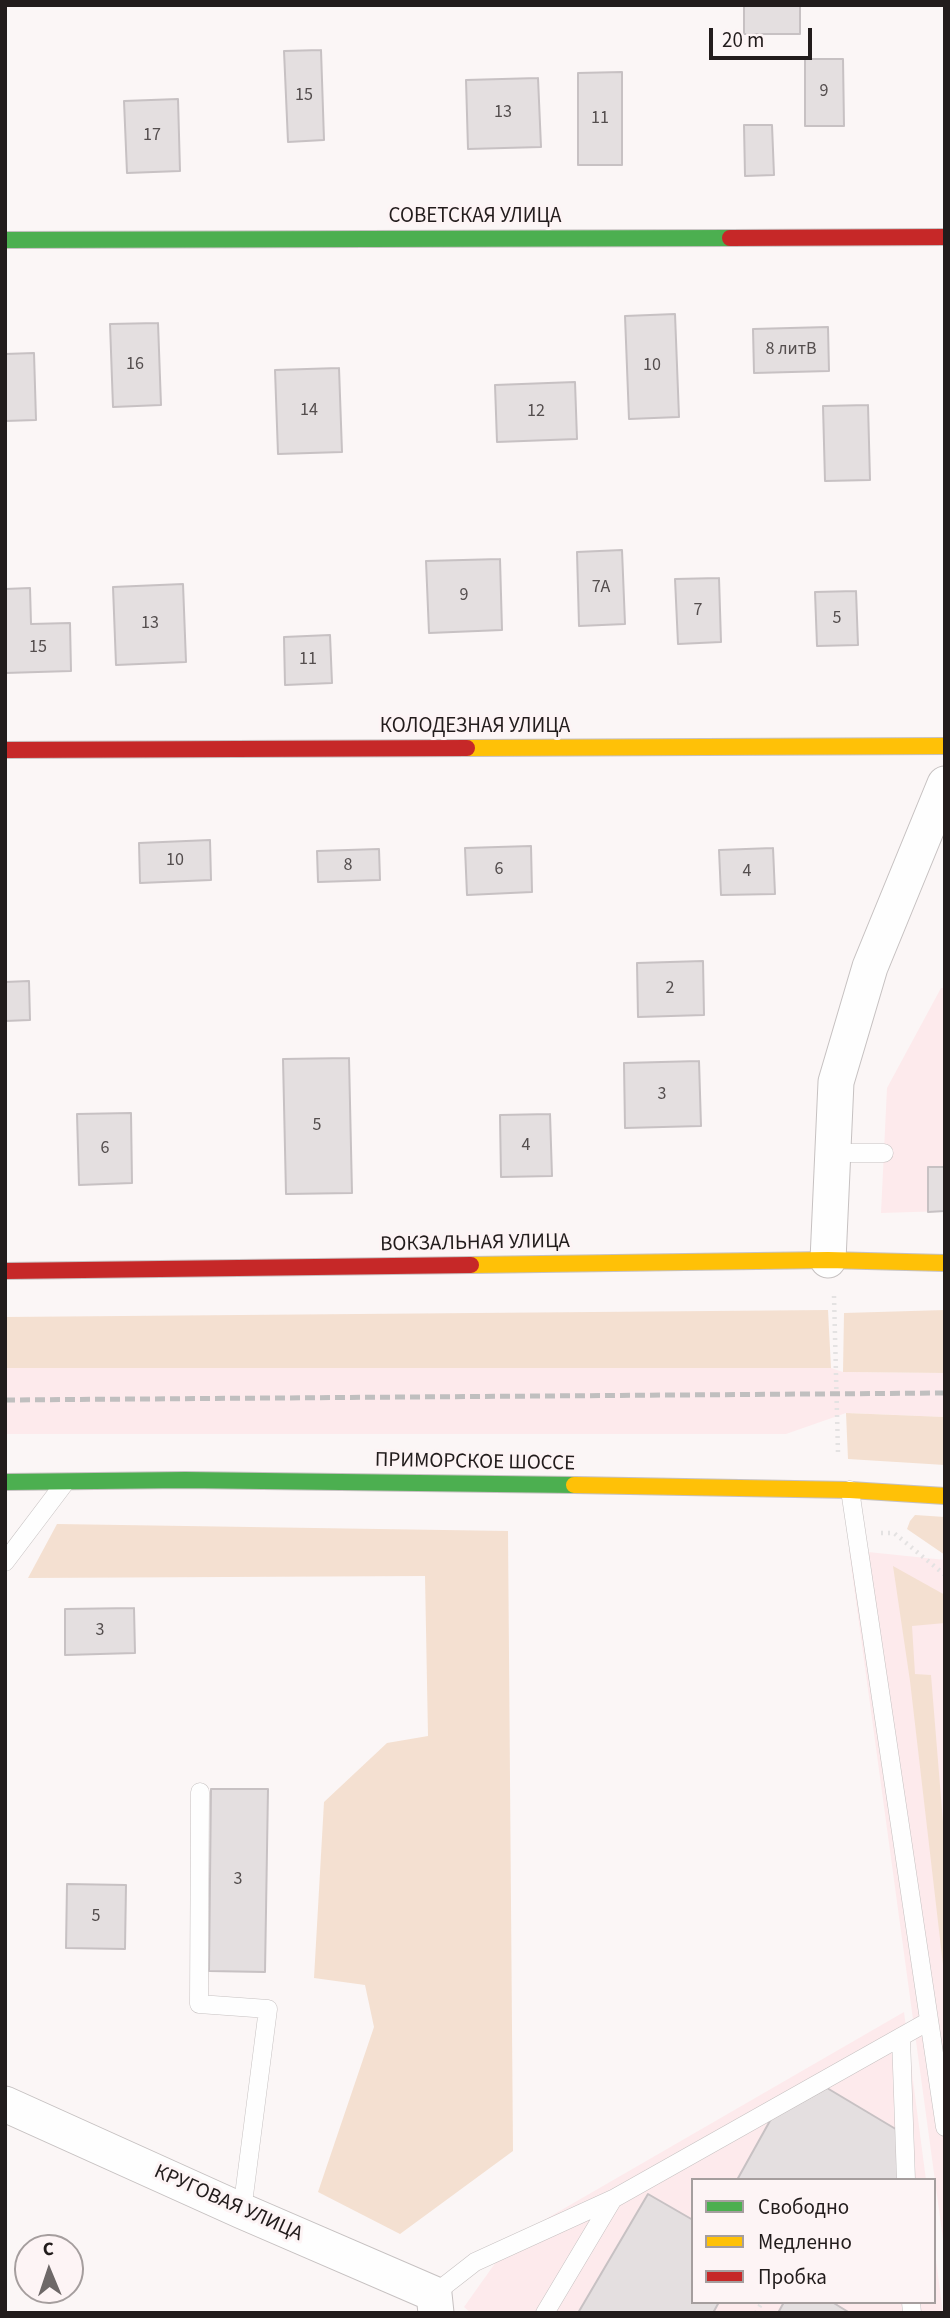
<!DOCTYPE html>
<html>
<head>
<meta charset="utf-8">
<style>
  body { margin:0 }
  #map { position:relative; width:950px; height:2318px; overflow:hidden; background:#fbf6f6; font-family:"Source Sans 3",sans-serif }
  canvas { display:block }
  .frame { position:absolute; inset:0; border:7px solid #221c1c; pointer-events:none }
  .legend { position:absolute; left:691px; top:2178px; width:245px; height:126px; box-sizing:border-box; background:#fdf4f5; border:2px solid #a59e9e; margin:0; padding:9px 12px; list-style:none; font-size:21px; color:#221c1c }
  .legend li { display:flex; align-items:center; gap:14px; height:35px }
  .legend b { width:35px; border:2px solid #a59e9e }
  .north { position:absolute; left:14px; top:2234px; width:70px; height:70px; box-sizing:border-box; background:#fdf4f5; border:2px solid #a59e9e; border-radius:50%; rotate:358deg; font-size:19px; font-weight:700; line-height:28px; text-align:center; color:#221c1c }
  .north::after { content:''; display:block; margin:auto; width:24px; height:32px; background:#6e6868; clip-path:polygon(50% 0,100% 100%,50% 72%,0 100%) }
  .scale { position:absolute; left:709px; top:28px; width:103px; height:32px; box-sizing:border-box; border:4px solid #221c1c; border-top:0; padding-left:9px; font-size:21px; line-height:24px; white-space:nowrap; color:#221c1c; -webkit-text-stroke:5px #fdf4f5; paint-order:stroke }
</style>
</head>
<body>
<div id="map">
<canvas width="950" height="2318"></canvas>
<div class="frame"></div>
<ul class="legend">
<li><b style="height:9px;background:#4caf50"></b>Свободно</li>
<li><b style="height:9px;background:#ffc107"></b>Медленно</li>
<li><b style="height:9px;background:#c62828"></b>Пробка</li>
</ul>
<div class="north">С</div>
<div class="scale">20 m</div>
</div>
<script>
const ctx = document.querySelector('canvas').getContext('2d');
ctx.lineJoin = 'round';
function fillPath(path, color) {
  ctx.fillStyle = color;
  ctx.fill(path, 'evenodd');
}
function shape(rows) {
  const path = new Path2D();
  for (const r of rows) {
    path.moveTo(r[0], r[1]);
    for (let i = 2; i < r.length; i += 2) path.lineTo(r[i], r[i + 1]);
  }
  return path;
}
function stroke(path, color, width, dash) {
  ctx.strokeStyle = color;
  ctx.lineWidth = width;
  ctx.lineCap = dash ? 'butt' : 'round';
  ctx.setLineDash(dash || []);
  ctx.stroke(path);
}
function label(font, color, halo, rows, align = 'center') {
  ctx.font = font + ' "Source Sans 3",sans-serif';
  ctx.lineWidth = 6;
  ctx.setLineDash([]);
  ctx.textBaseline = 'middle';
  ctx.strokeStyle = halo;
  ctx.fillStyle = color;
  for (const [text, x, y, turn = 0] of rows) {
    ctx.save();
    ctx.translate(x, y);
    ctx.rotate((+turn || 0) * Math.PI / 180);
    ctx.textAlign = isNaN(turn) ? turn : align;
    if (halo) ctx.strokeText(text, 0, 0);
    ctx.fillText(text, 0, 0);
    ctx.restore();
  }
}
const built = shape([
  [941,988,945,988,945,1211,881,1213,887,1088],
  [5,1368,831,1368,843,1372,945,1373,945,1417,846,1413,786,1434,5,1434],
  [849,1550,945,1560,945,2254],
  [904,2012,926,2180,693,2180,693,2302,934,2302,934,2245,943,2313,471,2313,464,2307,513,2238]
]);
const green = shape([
  [828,1310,831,1368,5,1368,5,1317],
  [945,1310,945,1373,843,1372,844,1313],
  [846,1413,945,1417,945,1465,848,1459],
  [915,1515,945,1517,945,1555,907,1529,910,1521],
  [57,1524,508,1531,513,2151,400,2234,318,2192,374,2027,365,1985,314,1978,324,1802,387,1743,428,1736,425,1576,28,1578],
  [893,1566,945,1595,945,1623,912,1626,915,1674,931,1675,945,1847,945,1982,910,1681]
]);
const building = shape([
  [744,5,800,5,800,34,744,34,744,5],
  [321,50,324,140,288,142,284,51,321,50],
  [805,59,843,59,844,126,805,126,805,59],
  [622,72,622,165,578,165,578,73,622,72],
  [538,78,541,147,468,149,466,80,538,78],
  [178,99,180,171,127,173,124,101,178,99],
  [744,125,772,125,774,175,745,176,744,125],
  [675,314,679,417,629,419,625,316,675,314],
  [158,323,161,405,113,407,110,324,158,323],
  [828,327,829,371,754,373,753,329,828,327],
  [34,353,36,420,5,421,5,354,34,353],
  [339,368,342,452,278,454,275,370,339,368],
  [575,382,577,439,497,442,495,385,575,382],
  [868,405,870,480,825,481,823,406,868,405],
  [622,550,625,624,579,626,577,552,622,550],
  [500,559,502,630,429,633,426,561,500,559],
  [719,578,721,642,678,644,675,579,719,578],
  [183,584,186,662,116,665,113,587,183,584],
  [30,588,31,624,70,623,71,671,5,673,5,589,30,588],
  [856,591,858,645,817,646,815,592,856,591],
  [330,635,332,683,285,685,284,637,330,635],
  [210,840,211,880,140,883,139,843,210,840],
  [531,846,532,892,467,895,465,848,531,846],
  [773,848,775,894,721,895,719,850,773,848],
  [379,849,380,880,318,882,317,851,379,849],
  [703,961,704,1015,638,1017,637,963,703,961],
  [29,981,30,1020,5,1021,5,982,29,981],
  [349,1058,352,1193,286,1194,283,1059,349,1058],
  [699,1061,701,1126,625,1128,624,1063,699,1061],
  [131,1113,132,1183,79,1185,77,1114,131,1113],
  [550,1114,552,1176,501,1177,500,1115,550,1114],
  [928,1167,945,1167,945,1211,928,1212,928,1167],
  [134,1608,135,1653,65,1655,65,1609,134,1608],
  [211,1789,268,1789,265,1972,209,1971,211,1789],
  [67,1884,126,1885,125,1949,66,1948,67,1884],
  [827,2088,899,2131,899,2180,737,2180,771,2119,827,2088],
  [648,2194,693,2220,693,2302,719,2302,713,2313,578,2313,648,2194],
  [784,2302,832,2302,850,2313,778,2313,784,2302]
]);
const path = shape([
  [834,1296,838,1453],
  [881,1533,894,1533,945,1575],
  [756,2313,762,2302]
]);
const lane = shape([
  [833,1153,884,1153],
  [850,1490,945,2127],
  [5,1562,64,1484],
  [200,1792,199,2004,268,2009,242,2211],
  [901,2038,906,2180],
  [434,2294,475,2262,613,2199,929,2021],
  [911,2302,912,2313],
  [545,2313,613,2199]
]);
const street = shape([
  [828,1260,836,1082,870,967,945,784],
  [5,2104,242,2211,434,2294,436,2313]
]);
const fast = shape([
  [5,240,730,238],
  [5,1482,185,1480,574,1485]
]);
const slow = shape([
  [467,748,945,746],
  [471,1265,828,1260,945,1263],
  [574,1485,850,1490,945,1496]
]);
const jam = shape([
  [730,238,945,237],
  [5,750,467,748],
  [5,1271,471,1265]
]);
const rail = shape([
  [5,1400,945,1393]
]);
const numberNames = [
  ["9",824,92],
  ["15",304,96],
  ["13",503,113],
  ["11",600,119],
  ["17",152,136],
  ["8 литВ",791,350],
  ["16",135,365],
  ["10",652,366],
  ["14",309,411],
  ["12",536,412],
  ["7А",601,588],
  ["9",464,596],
  ["7",698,611],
  ["5",837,619],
  ["13",150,624],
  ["15",38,648],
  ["11",308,660],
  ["10",175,861],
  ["8",348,866],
  ["6",499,870],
  ["4",747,872],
  ["2",670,989],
  ["3",662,1095],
  ["5",317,1126],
  ["4",526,1146],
  ["6",105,1149],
  ["3",100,1631],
  ["3",238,1880],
  ["5",96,1917]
];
const streetNames = [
  ["СОВЕТСКАЯ УЛИЦА",475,217],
  ["КОЛОДЕЗНАЯ УЛИЦА",475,727],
  ["ВОКЗАЛЬНАЯ УЛИЦА",475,1244,-1],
  ["ПРИМОРСКОЕ ШОССЕ",475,1463,1],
  ["КРУГОВАЯ УЛИЦА",228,2204,24]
];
fillPath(built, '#fdeaec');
fillPath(green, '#f4e0d1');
fillPath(building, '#e4dfe0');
stroke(building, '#c7c1c3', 2);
stroke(lane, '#c6c1c1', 19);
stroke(street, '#c6c1c1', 37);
stroke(fast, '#c6c1c1', 18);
stroke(slow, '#c6c1c1', 18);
stroke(jam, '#c6c1c1', 18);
stroke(path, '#e4e2e2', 4.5, [2, 5]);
stroke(lane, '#fefefe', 18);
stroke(street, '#fefefe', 35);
stroke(fast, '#4caf50', 16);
stroke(slow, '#ffc107', 16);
stroke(jam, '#c62828', 16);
stroke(rail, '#c0bfbf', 5, [10, 5]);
label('18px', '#544e4e', null, numberNames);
label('21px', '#221c1c', '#fdf4f5', streetNames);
</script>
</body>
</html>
